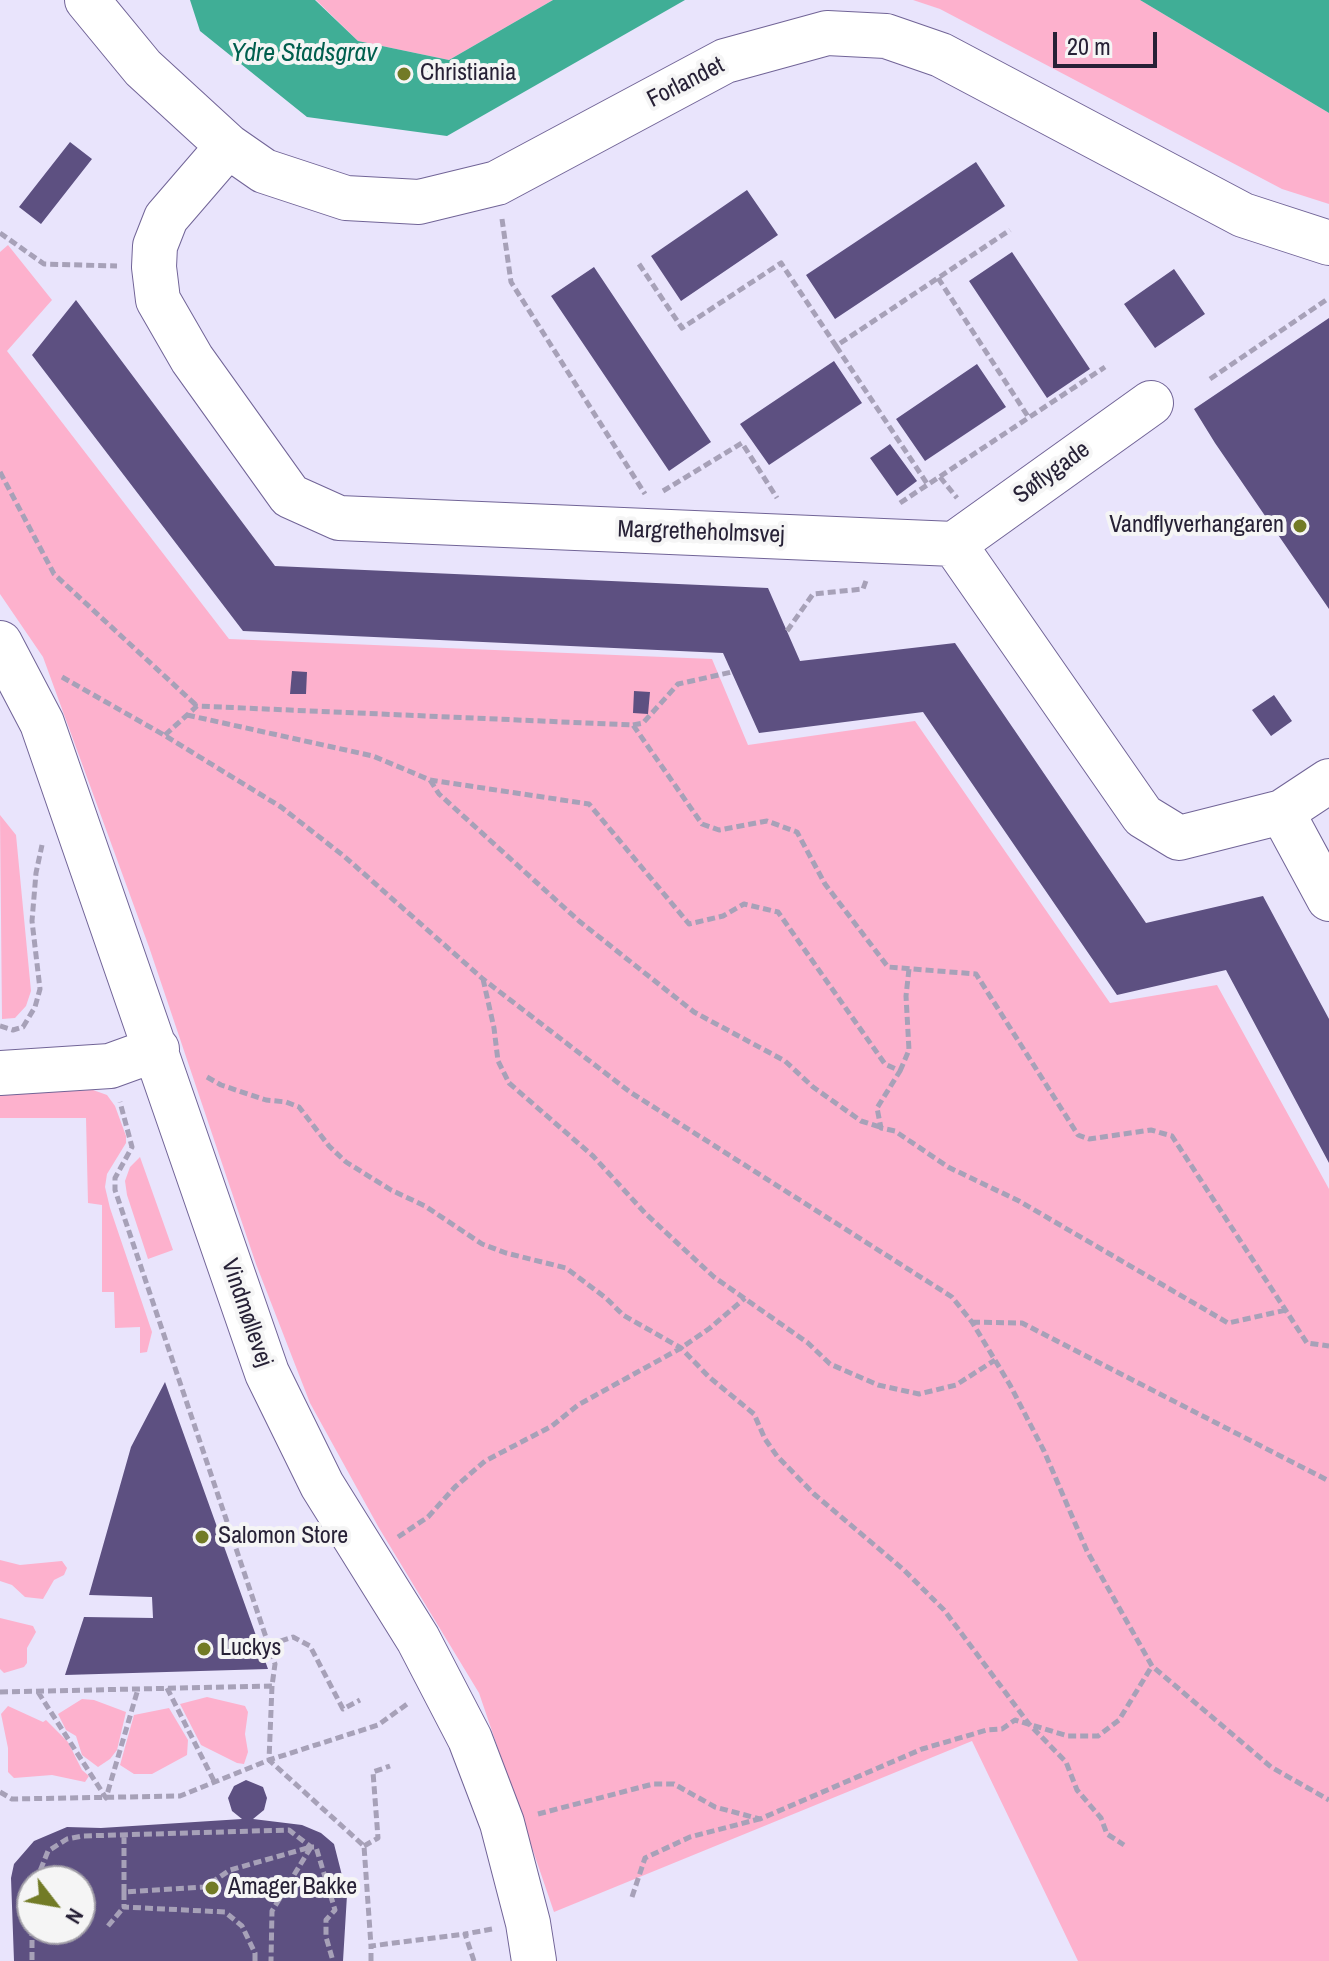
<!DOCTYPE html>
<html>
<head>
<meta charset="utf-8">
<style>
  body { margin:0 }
  #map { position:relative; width:1329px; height:1961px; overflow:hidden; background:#e9e4fc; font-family:"Archivo Narrow",sans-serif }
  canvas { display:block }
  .north { position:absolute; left:16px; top:1865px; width:80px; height:80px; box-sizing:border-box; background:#f5f5f5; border:2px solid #a3a0a9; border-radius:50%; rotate:121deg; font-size:22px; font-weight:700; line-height:32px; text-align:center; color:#272136 }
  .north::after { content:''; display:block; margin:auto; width:28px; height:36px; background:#727b26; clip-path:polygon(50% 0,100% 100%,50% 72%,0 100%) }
  .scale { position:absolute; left:1053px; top:32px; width:104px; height:36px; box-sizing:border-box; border:4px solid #272136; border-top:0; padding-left:10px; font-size:24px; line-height:28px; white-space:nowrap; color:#272136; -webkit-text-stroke:6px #f5f5f5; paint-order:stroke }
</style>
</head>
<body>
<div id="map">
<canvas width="1329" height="1961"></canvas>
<div class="north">N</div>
<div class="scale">20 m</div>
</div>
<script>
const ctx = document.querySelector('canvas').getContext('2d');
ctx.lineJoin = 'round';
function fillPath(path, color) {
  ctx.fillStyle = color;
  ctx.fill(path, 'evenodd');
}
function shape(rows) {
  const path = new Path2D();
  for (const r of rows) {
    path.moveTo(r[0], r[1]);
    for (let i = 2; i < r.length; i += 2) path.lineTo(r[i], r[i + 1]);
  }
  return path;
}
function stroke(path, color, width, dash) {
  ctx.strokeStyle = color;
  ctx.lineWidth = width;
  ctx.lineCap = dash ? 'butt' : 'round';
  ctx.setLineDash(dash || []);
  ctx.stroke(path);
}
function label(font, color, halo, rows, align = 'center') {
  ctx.font = font + ' "Archivo Narrow",sans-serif';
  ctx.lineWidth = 8;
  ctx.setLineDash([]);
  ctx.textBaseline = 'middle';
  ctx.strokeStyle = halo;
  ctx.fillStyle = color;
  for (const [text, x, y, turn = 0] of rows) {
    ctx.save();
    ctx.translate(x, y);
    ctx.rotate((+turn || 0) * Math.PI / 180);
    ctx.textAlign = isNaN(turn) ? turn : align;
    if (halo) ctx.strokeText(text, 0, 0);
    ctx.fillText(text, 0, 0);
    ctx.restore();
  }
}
const green = shape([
  [316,0,553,0,449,60,358,41],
  [913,0,1140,0,1329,113,1329,204,1282,189,940,9],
  [8,245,52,300,7,351,229,639,712,659,748,745,915,721,1110,1003,1217,985,1329,1189,1329,1961,1078,1961,972,1741,554,1912,479,1693,379,1528,310,1403,256,1264,149,947,43,657,0,594,0,252],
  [0,815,16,835,31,991,26,1006,15,1018,2,1019],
  [93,1090,107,1095,115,1106,126,1136,126,1143,107,1174,105,1187,110,1208,152,1332,147,1352,140,1353,140,1327,115,1328,114,1292,102,1292,102,1205,88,1203,86,1118,0,1118,0,1096,5,1093],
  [140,1157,173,1250,148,1259,127,1195,125,1181,130,1167],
  [0,1560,20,1565,62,1561,67,1568,64,1575,54,1580,43,1599,25,1597,12,1585,0,1581],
  [0,1618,33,1626,36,1632,27,1648,27,1663,24,1667,4,1673,0,1669],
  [207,1697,245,1706,248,1712,245,1734,248,1752,244,1764,237,1763,201,1745,180,1704],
  [82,1699,94,1700,126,1712,117,1750,110,1759,98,1767,82,1755,76,1736,66,1730,58,1714],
  [8,1706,43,1722,46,1720,68,1742,82,1770,89,1776,85,1782,52,1775,14,1778,8,1772,8,1748,1,1714],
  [169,1708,188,1740,187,1755,152,1774,134,1774,120,1765,134,1715]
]);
const water = shape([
  [190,0,315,0,358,41,449,60,553,0,685,0,447,136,307,117,200,31],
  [1140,0,1329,0,1329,113]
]);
const building = shape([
  [70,142,92,159,41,224,19,207],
  [976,162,1005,206,835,319,806,275],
  [747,190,778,235,681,301,651,256],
  [1012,252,1090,369,1047,398,969,281],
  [594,267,711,442,669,471,551,296],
  [1174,269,1205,314,1155,348,1124,304],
  [76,300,275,566,768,588,800,661,955,643,1146,923,1263,896,1329,1019,1329,1163,1226,970,1117,995,923,712,759,733,723,653,243,631,32,355],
  [1329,318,1329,609,1215,443,1194,409],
  [834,361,862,403,769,465,740,424],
  [977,364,1006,407,925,461,896,419],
  [890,444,917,481,897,496,870,458],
  [292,671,307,672,306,694,290,694],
  [634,691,650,692,648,714,633,713],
  [1274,695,1292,721,1271,736,1252,710],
  [165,1382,268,1669,65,1675,84,1617,153,1618,152,1597,89,1595,131,1447],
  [246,1780,263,1787,267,1798,264,1810,253,1819,302,1825,321,1833,334,1844,347,1895,343,1961,14,1961,11,1878,14,1864,34,1841,67,1827,101,1828,242,1819,232,1811,228,1798,234,1786],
  [32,1881,80,1881,80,1929,32,1929]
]);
const path = shape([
  [502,219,511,282,645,494],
  [0,233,44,264,117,266],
  [639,264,682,328,781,263,836,346,1010,230],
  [938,278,1029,418],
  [836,346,928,485],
  [1210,379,1329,298],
  [0,472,54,574,197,706],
  [940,477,957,498],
  [663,491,742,443,777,498],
  [900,503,1105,367],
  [787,631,813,594,863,589,867,578],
  [62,677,164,735,281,807,345,857,483,979,630,1092,952,1297,972,1322,1010,1385,1044,1451,1087,1551,1152,1666,1271,1767,1329,1800],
  [187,715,373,756,430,780,589,804,689,924,723,916,744,904,778,912,885,1064,900,1071,877,1108,881,1128,895,1131,948,1167,1019,1201,1228,1323,1286,1310],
  [633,725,643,723,678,684,732,672],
  [165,735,197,706,633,725,702,824,719,830,767,821,797,832,825,884,888,967,976,974,1078,1135,1089,1139,1151,1130,1172,1136,1307,1343,1329,1346],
  [430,780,439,794,579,921,694,1012,785,1061,813,1087,861,1121,880,1127],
  [483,979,494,1028,498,1061,509,1083,593,1156,645,1213,714,1277,808,1343,830,1364,878,1385,919,1394,956,1385,995,1360],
  [0,1026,13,1030,23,1027,35,1007,40,989,32,921,36,873,42,845],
  [900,1071,909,1050,906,996,909,969],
  [207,1077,221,1085,266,1100,286,1102,299,1107,329,1146,346,1162,391,1190,425,1206,482,1244,506,1253,566,1268,606,1298,623,1315,681,1348,709,1377,754,1414,765,1439,777,1456,814,1494,904,1570,944,1610,1029,1724,1066,1762,1077,1790,1101,1818,1107,1834,1124,1845],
  [972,1322,1022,1323,1329,1481],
  [398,1537,428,1517,455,1487,485,1461,552,1426,578,1405,681,1348,710,1328,745,1298],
  [269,1645,293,1637,310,1646,343,1709,360,1700],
  [272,1686,269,1760,378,1725,410,1702],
  [167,1688,215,1783],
  [0,1692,272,1686,275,1664,115,1190,115,1178,132,1147,120,1102],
  [38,1692,106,1798,138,1689],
  [0,1792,12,1799,180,1796,269,1760,364,1846,371,1946],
  [538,1814,653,1784,674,1784,715,1807,760,1819,922,1749,987,1730,1002,1729,1015,1720,1068,1736,1098,1736,1119,1720,1152,1666],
  [124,1836,124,1892,205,1887,230,1870,311,1847,272,1911,271,1961],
  [364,1846,378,1838,373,1772,390,1766],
  [36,1881,48,1851,67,1839,83,1836,289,1830,311,1847,316,1847,335,1910,326,1920,326,1937,333,1961],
  [32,1892,32,1961],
  [124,1892,124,1907,225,1912,242,1926,255,1953,255,1961],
  [632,1897,645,1858,690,1837,759,1819],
  [108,1926,124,1907],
  [371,1961,371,1946,465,1934],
  [474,1961,465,1934,492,1929]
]);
const minor = shape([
  [87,0,143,68,228,146,264,171,346,198,419,202,497,183,725,61,827,33,886,36,941,55,1243,215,1329,243],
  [228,146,166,218,155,246,154,267,158,300,192,359,290,496,339,518,954,544],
  [954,544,1143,816,1179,838,1282,812,1329,899],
  [954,544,1151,403],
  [0,643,42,723,267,1373,322,1485,418,1639,470,1739,502,1823,528,1923,534,1961],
  [1282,812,1329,781],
  [0,1073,110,1066,157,1049]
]);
const markers = [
  [404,74,8,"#727b26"],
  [1300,526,8,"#727b26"],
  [202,1537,8,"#727b26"],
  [204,1649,8,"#727b26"],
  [212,1888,8,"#727b26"]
];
const poiNames = [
  ["Christiania",420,74],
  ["Vandflyverhangaren",1284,526,"right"],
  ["Salomon Store",218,1537],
  ["Luckys",220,1649],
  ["Amager Bakke",228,1888]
];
const streetNames = [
  ["Forlandet",686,83,-27],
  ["Søflygade",1052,473,-36],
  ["Margretheholmsvej",701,533,2],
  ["Vindmøllevej",246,1313,71]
];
const waterNames = [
  ["Ydre Stadsgrav",304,54]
];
fillPath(green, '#fdb1cd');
fillPath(water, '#40ae96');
fillPath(building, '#5d5081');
stroke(minor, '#716497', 46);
stroke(path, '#a7a1b8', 5, [8, 4]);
stroke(minor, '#fff', 44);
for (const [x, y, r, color] of markers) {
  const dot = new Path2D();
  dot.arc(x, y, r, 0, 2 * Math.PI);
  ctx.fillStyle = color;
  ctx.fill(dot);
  stroke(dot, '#f5f5f5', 3);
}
label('24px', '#272136', '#f5f5f5', poiNames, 'left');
label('24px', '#272136', '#f5f5f5', streetNames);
label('italic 26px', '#005f4e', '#f5f5f5', waterNames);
</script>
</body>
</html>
